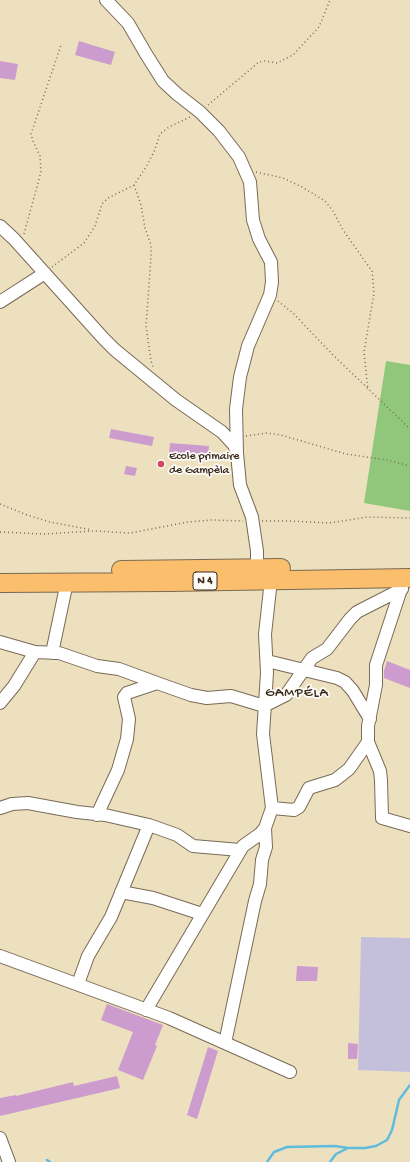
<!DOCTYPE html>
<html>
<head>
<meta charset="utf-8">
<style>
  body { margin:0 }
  canvas { display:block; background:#ede0bf }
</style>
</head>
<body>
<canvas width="410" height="1162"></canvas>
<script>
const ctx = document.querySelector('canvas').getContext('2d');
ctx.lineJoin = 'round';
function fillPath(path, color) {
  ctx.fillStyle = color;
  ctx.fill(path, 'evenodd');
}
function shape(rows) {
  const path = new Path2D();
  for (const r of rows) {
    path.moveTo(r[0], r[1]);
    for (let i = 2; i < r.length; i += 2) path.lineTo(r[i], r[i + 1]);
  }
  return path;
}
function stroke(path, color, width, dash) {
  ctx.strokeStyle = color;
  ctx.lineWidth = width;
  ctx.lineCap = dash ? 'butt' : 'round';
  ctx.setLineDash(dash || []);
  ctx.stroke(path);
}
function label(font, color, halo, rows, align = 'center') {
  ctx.font = font + ' "Gochi Hand",sans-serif';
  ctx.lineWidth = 3.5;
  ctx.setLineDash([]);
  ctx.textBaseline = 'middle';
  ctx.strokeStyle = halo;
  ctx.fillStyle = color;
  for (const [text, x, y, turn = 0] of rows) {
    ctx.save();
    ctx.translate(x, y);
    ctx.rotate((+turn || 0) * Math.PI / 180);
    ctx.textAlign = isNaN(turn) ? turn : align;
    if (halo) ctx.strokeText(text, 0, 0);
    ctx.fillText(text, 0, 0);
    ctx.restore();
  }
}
const industrial = shape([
  [361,937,410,938,410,1072,358,1070]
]);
const green = shape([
  [386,361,410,365,410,511,364,503]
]);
const stream = shape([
  [47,1160,50,1162],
  [267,1162,274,1152,287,1147,335,1146,348,1148],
  [330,1162,336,1154,348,1148,365,1148,376,1146,387,1140,392,1130,399,1100,410,1085]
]);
const building = shape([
  [79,41,115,52,111,65,75,55],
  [0,61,18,64,15,80,0,78],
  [111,429,154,437,152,446,109,438],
  [170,443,209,446,208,457,169,454],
  [126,466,137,468,135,476,124,474],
  [387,661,410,670,410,688,384,678,384,671],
  [297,966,318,967,317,981,296,981],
  [107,1004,163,1025,155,1045,157,1046,143,1080,118,1070,133,1032,101,1020],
  [348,1043,358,1044,357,1059,348,1059],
  [208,1047,218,1051,197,1119,187,1115],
  [117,1076,120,1088,0,1116,0,1098,16,1095,16,1096,73,1082,74,1086]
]);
const path = shape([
  [208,105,259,62,265,61,277,63,293,55,319,27,330,0],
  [256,172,283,178,302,187,325,201,333,211,343,230,372,271,374,293,364,352,368,390],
  [134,185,141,205,145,228,151,245,151,257,146,326,151,361,153,367],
  [24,234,41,172,40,156,33,141,31,134,61,45],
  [52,267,84,243,95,226,102,204,108,198,134,185,146,167,154,152,160,134,169,127,190,117],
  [278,301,293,313,332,354,410,429],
  [246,436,267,433,281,435,346,454,387,460,410,466],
  [0,504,27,515,50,522,92,530],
  [262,521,290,521,329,523,368,517,410,518],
  [0,532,44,534,95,531,130,533,188,522,212,520,243,521]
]);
const minor = shape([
  [106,0,128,23,146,54,163,81,177,94,200,112,219,131,239,157,250,182,253,220,259,239,271,262,272,282,270,295,248,346,240,377,236,409,237,453],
  [0,226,14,239,103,338,115,350,176,400,222,432,234,445,237,453,240,485,252,517,257,551,257,568],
  [0,302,45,273],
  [402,586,376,665,376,685,368,726,368,742,380,771,381,780,382,818,410,826],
  [0,642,35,652,59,653,97,666,119,669,157,683],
  [52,653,67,582],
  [267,661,337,678,345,682,353,691,370,719],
  [0,703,14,686,35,652],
  [0,808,12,804,28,803,77,812,105,815,149,825,177,835,193,846,240,850],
  [272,808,294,810,299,807,309,788,335,780,349,769,368,742],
  [97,815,118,770,127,739,129,719,124,697,127,693,157,683,191,695,207,698,231,696,264,706,286,695,312,658,327,649,350,619,357,612,402,589],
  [121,892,153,898,202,914],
  [0,956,169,1018,290,1072],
  [78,984,88,956,111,917,149,825],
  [146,1010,243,846,260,834,265,828,272,808,263,734,267,673,265,634,271,580],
  [225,1043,255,901,260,884,262,860,266,847,265,828],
  [0,1138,9,1162]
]);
const highway = shape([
  [121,570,281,568],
  [0,583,170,582,410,578]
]);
const markers = [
  [161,464,4,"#d1495b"]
];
const shields = [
  [205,581,24]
];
const shieldNames = [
  ["N 4",205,581]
];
const poiNames = [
  ["Ecole primaire",169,457],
  ["de Gampèla",169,471]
];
const quarterNames = [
  ["GAMPÉLA",297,694]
];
fillPath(industrial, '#c4c0db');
fillPath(green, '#90c77a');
stroke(stream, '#5fbcdd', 2.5);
fillPath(building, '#cb9ccd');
stroke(minor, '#796a56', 14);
stroke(highway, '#796a56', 20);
stroke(path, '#796a56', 1.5, [1, 3]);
stroke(minor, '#fff', 12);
stroke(highway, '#fabe6d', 18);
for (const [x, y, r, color] of markers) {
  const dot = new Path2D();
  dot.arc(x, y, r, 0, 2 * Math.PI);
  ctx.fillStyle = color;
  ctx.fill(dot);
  stroke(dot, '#fdfcf7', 1.5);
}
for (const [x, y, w] of shields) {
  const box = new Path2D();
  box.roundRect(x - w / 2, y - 9, w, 18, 3);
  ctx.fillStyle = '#fdfcf7';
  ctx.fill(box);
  stroke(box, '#3b2a1e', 1);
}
label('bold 11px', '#3b2a1e', null, shieldNames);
label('12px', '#3b2a1e', '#fdfcf7', poiNames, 'left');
ctx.letterSpacing = '1px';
label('14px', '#3b2a1e', '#fdfcf7', quarterNames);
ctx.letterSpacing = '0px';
</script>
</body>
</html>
